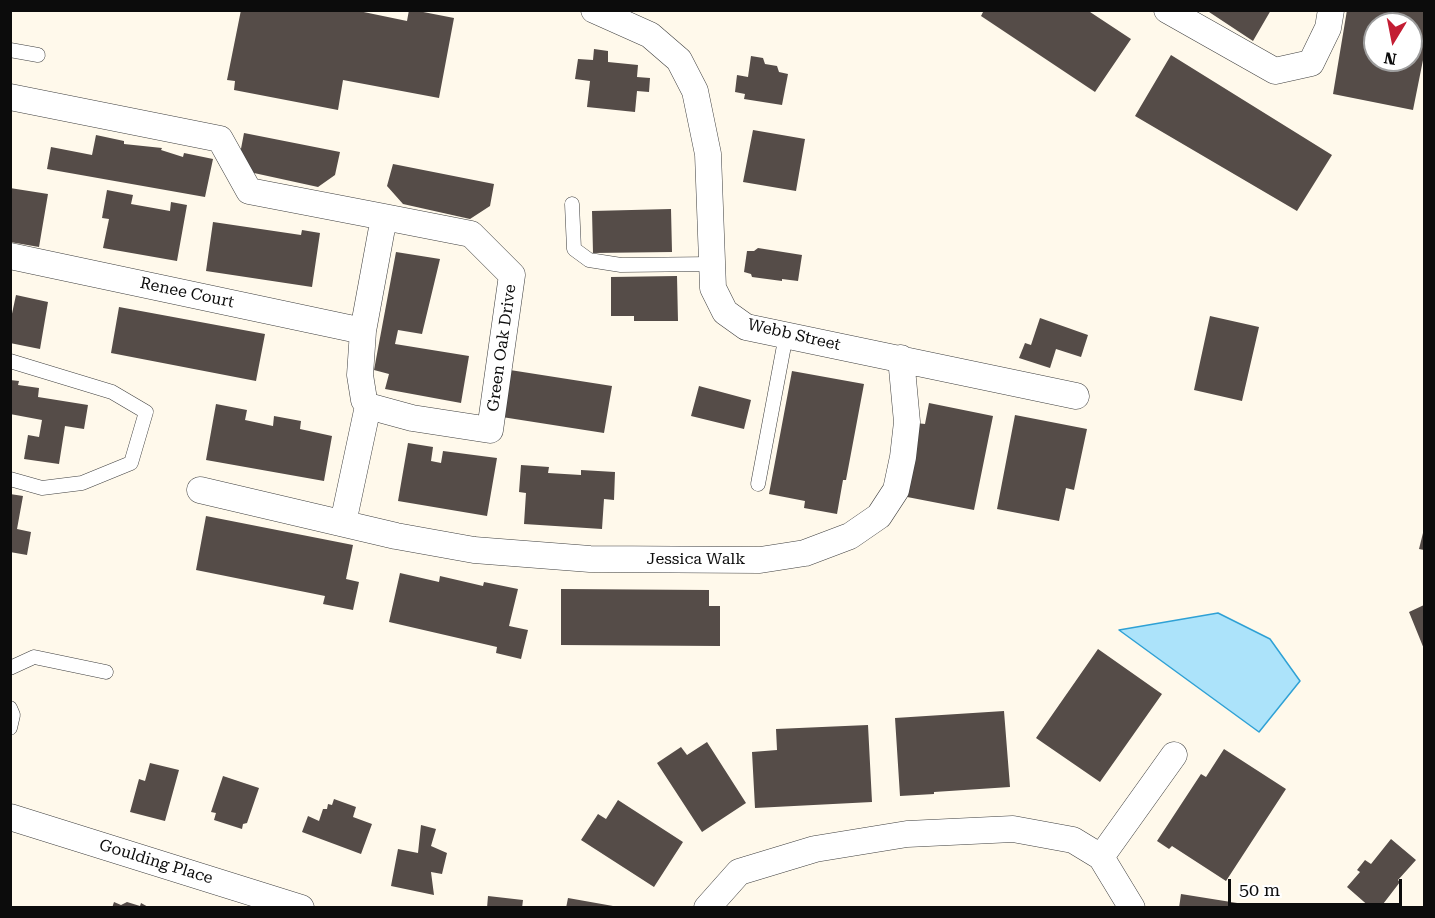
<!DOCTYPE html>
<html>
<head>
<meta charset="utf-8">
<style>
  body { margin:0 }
  #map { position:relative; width:1435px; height:918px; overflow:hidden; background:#fff9eb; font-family:"Roboto Serif",serif }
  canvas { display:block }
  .frame { position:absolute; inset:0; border:12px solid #0c0c0c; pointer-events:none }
  .north { position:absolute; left:1363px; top:12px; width:60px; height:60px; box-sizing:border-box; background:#fff; border:2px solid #9e9e9e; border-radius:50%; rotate:190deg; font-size:16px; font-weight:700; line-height:24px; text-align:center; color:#0c0c0c }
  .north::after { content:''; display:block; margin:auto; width:21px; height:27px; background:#c31d33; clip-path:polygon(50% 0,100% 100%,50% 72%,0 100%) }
  .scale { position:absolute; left:1228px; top:879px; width:174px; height:27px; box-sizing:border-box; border:3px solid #0c0c0c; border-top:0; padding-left:8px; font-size:18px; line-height:21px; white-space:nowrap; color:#0c0c0c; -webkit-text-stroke:4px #fff; paint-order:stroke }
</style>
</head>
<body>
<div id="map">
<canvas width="1435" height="918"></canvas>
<div class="frame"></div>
<div class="north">N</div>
<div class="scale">50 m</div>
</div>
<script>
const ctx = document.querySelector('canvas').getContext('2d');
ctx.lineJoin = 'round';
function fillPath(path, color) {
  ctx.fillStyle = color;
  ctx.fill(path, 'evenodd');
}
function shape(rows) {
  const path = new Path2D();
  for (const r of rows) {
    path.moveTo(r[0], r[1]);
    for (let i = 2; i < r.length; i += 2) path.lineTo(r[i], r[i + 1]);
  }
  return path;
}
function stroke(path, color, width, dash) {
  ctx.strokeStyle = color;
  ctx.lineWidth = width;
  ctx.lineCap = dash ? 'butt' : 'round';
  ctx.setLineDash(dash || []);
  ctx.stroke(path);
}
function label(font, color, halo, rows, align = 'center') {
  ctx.font = font + ' "Roboto Serif",serif';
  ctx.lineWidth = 6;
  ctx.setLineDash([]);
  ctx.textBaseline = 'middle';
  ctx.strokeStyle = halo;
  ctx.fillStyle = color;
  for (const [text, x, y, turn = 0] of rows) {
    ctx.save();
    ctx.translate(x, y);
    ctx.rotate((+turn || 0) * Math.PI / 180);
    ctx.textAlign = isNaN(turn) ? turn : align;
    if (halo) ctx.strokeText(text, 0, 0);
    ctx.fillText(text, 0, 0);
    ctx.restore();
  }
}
const water = shape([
  [1218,613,1270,639,1300,681,1259,732,1119,630,1218,613]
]);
const building = shape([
  [241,10,354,10,407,21,409,10,413,10,454,18,439,98,343,80,338,110,234,90,235,81,227,80],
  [984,10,1087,10,1131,39,1095,92,981,16],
  [1206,10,1271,10,1253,41],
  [1347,10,1424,10,1424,55,1413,110,1333,94],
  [1375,24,1411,24,1411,60,1375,60],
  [594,49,608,51,608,62,638,65,637,77,650,78,649,92,637,91,635,112,587,107,590,81,575,79,578,59,593,60],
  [1171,55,1332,155,1297,211,1135,116],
  [751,56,763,58,765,64,777,66,779,72,788,74,782,105,744,99,745,94,735,92,737,75,748,77],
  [753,130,805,139,796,191,743,182],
  [244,133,340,152,335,175,318,187,254,173,240,154],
  [96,135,124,141,124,144,162,148,161,150,183,157,184,153,213,159,205,197,47,169,51,147,92,155],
  [393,164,494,184,490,206,470,219,403,204,387,186],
  [10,188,48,194,39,247,10,242],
  [107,190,133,195,131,204,170,211,171,202,187,205,177,261,103,248,109,219,102,218],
  [671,209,672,252,593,253,592,211],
  [213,222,301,235,302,230,320,233,312,287,206,271],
  [758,248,802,255,798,281,782,279,782,281,752,277,751,274,744,272,747,251,754,251],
  [396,252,440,259,422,334,398,330,395,344,469,356,461,403,385,389,389,374,374,370],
  [677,276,678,321,634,321,634,316,611,316,611,277],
  [16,295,48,302,40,349,10,343,10,323],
  [119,307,265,334,256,381,111,353],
  [1210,316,1259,327,1242,401,1194,390],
  [1040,318,1088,335,1081,357,1056,349,1050,368,1019,358,1025,343,1031,345],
  [510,370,612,386,604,433,502,417],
  [792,371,864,384,846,480,843,480,837,514,804,508,805,501,769,494],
  [10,380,19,381,18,385,39,388,38,397,88,405,84,429,65,426,59,464,24,459,28,435,39,437,42,420,10,414],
  [699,386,751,400,744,429,691,416],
  [929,403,993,416,974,510,902,496,916,423,925,424],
  [216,404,247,410,245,420,273,426,274,416,301,421,300,429,332,436,324,481,206,460],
  [1015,415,1087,429,1074,490,1066,488,1059,521,997,509],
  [408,443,433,447,431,461,441,463,443,451,497,458,487,516,398,501],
  [521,465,549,467,548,473,581,475,581,470,615,472,614,500,604,499,602,529,524,524,526,493,519,492],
  [10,494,23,496,17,529,31,532,27,555,10,552],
  [206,516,353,545,346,579,359,582,353,610,323,604,325,596,196,570],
  [1424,529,1424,550,1419,549],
  [400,573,439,582,440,576,483,586,484,582,518,589,509,626,528,630,521,659,496,653,497,647,389,622],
  [561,589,709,590,709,606,720,606,720,646,561,645],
  [1424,605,1424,649,1409,612],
  [1098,649,1162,694,1100,782,1036,738],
  [1004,711,1010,787,934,792,934,794,900,796,895,718],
  [868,725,872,802,755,808,752,752,777,750,776,729],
  [707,742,746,803,702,832,657,763,681,747,687,755],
  [1224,749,1286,789,1226,881,1172,846,1169,849,1157,841,1201,774,1206,777],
  [150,763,179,770,165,821,130,812,139,779,145,781],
  [223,776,259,788,247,823,243,824,242,829,214,820,216,813,211,812],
  [334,799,356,807,353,817,372,824,361,854,302,832,308,816,319,821,323,809,327,809,328,804,332,805],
  [618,800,683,842,654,887,581,840,598,814,606,819],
  [421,825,436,829,431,846,447,853,442,874,431,872,434,895,391,886,398,849,418,853],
  [1391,839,1416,860,1398,880,1400,882,1380,908,1371,908,1347,887,1360,872,1357,870,1365,860,1371,864],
  [1181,894,1256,906,1256,908,1179,908],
  [488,896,523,900,522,908,487,908],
  [568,898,613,906,613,908,566,908],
  [114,902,121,905,127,902,140,906,141,903,150,908,112,908]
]);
const lane = shape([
  [10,50,38,55],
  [572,204,574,249,589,260,621,265,712,264],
  [10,361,112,392,146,412,131,463,82,483,42,488,10,479],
  [758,484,786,335],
  [10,668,34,657,106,672],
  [10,708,13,715,10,728]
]);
const street = shape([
  [594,10,650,35,679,60,695,91,708,154,713,288,725,312,746,327,1076,396],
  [1167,10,1275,71,1311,63,1328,28,1331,10],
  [10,97,220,139,249,191,384,217,471,234,512,275,490,430,412,418,368,406,364,400,360,375,363,331,384,217],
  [10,256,363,331],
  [200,490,396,536,474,550,590,559,760,560,805,553,850,536,879,516,896,490,903,457,907,422,901,358],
  [343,523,368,406],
  [10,817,301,908],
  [1101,857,1174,755],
  [707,908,739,872,815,849,907,834,1013,829,1073,840,1101,857,1132,908]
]);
const streetNames = [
  ["Renee Court",187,293,12],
  ["Webb Street",794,335,13],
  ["Green Oak Drive",502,348,-82],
  ["Jessica Walk",696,559],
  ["Goulding Place",156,862,17]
];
fillPath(water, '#ace3fa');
stroke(water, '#2fa1d5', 1.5);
fillPath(building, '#554c48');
stroke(lane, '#3f3f3f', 15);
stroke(street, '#3f3f3f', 27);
stroke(lane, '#fff', 14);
stroke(street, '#fff', 26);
label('16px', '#0c0c0c', '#fff', streetNames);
</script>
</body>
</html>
